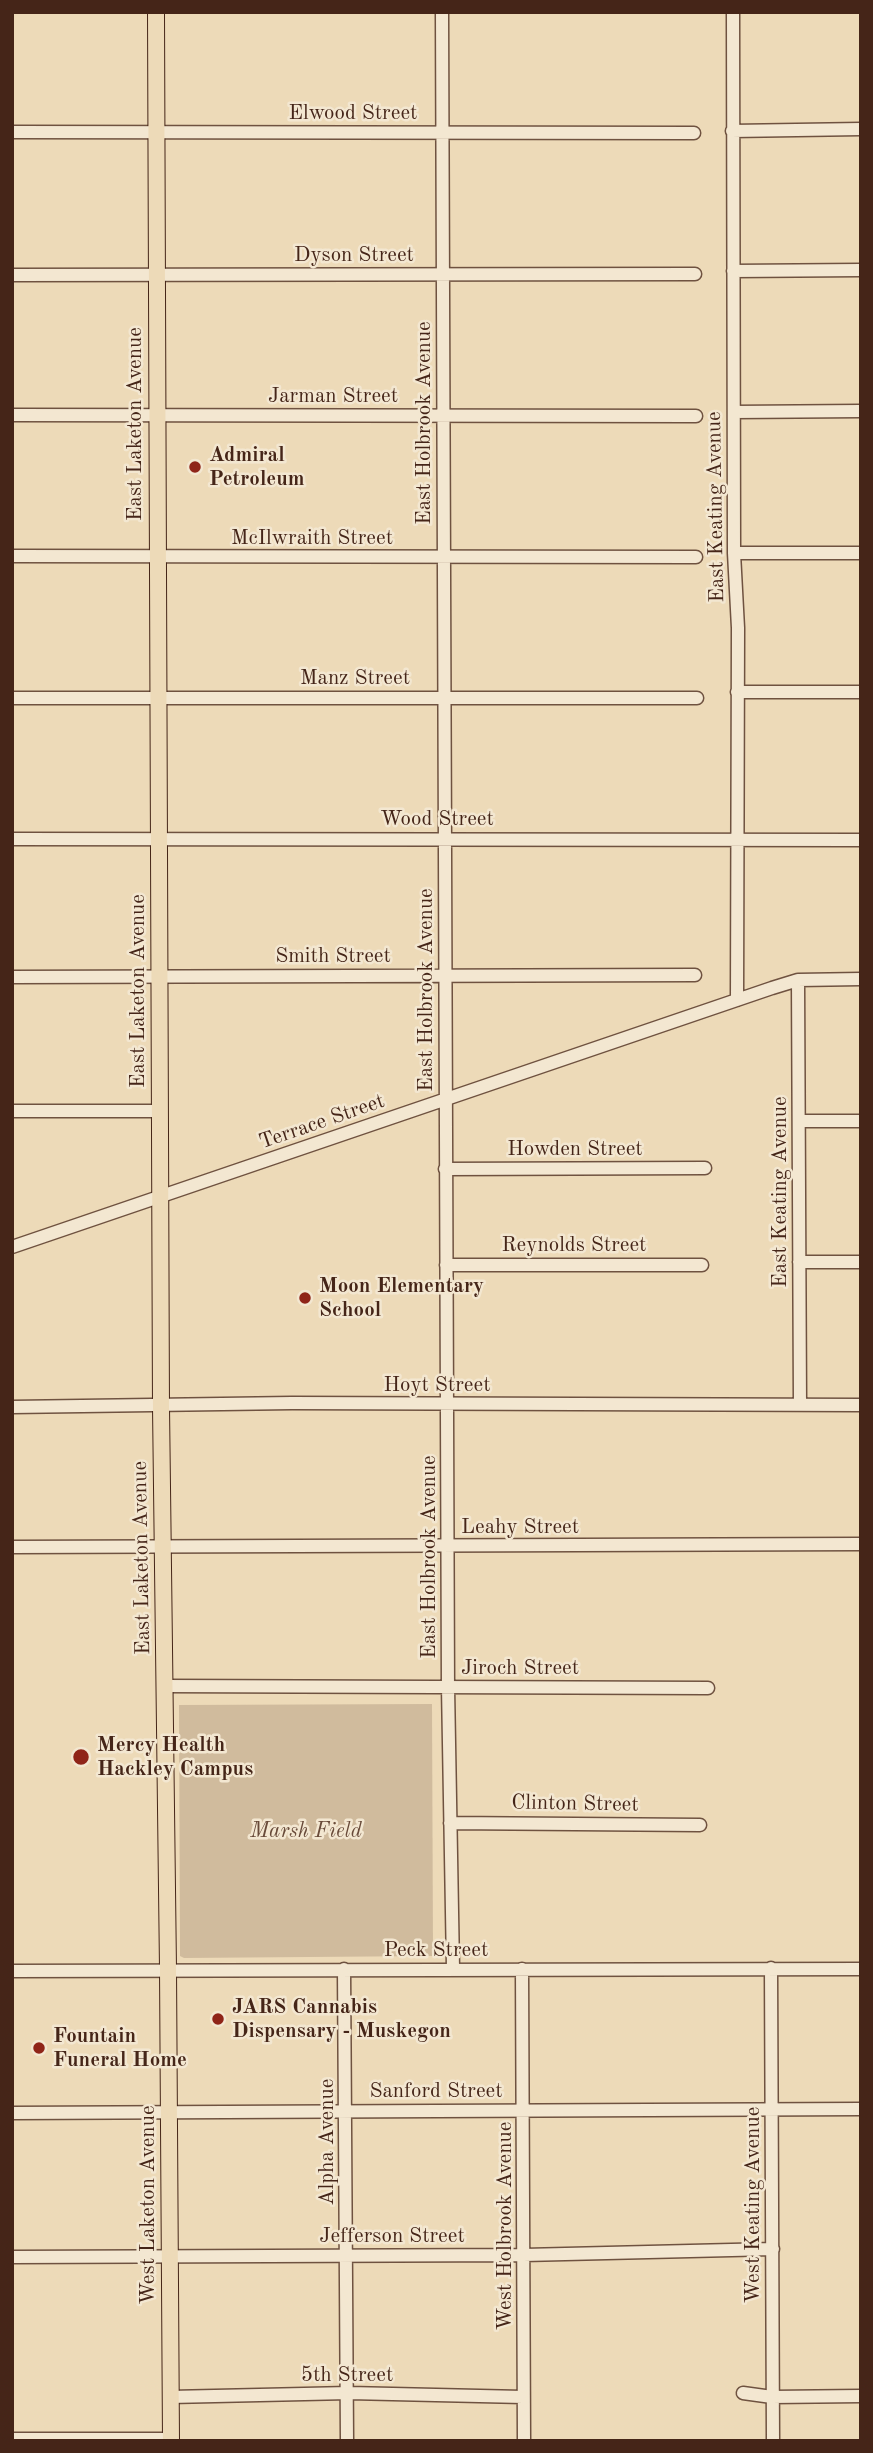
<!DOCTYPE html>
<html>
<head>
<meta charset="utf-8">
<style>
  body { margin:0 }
  #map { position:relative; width:873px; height:2453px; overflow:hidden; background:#eddab8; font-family:"Old Standard TT",serif }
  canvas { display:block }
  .frame { position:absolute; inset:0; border:14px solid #452518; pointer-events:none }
</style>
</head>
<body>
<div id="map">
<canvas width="873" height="2453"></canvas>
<div class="frame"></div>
</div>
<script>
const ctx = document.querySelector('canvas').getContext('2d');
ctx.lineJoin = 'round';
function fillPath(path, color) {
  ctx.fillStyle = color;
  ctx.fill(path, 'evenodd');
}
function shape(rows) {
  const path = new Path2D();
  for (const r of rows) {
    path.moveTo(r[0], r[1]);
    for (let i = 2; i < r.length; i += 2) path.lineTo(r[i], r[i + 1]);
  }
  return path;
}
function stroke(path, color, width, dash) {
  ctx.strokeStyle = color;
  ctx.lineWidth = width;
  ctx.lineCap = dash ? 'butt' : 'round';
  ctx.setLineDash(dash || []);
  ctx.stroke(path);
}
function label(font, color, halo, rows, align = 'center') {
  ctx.font = font + ' "Old Standard TT",serif';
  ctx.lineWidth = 5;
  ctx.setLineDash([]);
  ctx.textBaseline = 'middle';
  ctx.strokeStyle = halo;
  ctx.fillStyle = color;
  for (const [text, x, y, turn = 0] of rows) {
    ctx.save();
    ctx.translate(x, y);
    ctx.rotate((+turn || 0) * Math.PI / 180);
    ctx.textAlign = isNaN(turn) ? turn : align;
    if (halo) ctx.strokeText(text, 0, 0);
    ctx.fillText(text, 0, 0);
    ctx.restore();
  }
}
const green = shape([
  [432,1704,433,1956,184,1958,180,1956,179,1705]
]);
const minor = shape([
  [442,12,448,1687,453,1968],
  [733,12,734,553,738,628,737,1000],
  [732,131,861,129],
  [12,132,694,133],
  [733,271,861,270],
  [12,275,695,274],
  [734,412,861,411],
  [12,415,696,416],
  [734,553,861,553],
  [12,556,696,557],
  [737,692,861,692],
  [12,698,697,698],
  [12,839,861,840],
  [12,977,695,975],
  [798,980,800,1405],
  [12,1111,160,1111],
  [799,1121,861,1121],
  [445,1169,705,1168],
  [12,1247,772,988,798,980,861,979],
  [799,1262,861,1262],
  [446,1265,702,1265],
  [12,1407,292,1403,861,1405],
  [12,1547,861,1544],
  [164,1686,708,1688],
  [450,1823,700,1825],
  [771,1968,773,2441],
  [344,1969,347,2441],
  [522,1969,524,2441],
  [12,1971,861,1969],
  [12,2113,861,2109],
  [12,2257,524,2255,773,2249],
  [743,2393,772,2397,861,2396],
  [170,2397,349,2393,523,2397],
  [12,2439,170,2439]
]);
const major = shape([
  [156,12,161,1407,168,1969,171,2441]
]);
const markers = [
  [195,467,7,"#8f2418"],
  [305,1298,7,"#8f2418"],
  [81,1757,9,"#8f2418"],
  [218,2019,7,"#8f2418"],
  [39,2048,7,"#8f2418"]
];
const streetNames = [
  ["Elwood Street",353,113],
  ["Dyson Street",354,255],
  ["Jarman Street",333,396],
  ["East Holbrook Avenue",424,423,-90],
  ["East Laketon Avenue",135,424,-90],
  ["East Keating Avenue",716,507,-91],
  ["McIlwraith Street",312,538],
  ["Manz Street",355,678],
  ["Wood Street",437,819],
  ["Smith Street",333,956],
  ["East Holbrook Avenue",426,990,-90],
  ["East Laketon Avenue",138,991,-90],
  ["Terrace Street",322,1122,-19],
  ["Howden Street",575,1149],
  ["East Keating Avenue",780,1192,-90],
  ["Reynolds Street",574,1245],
  ["Hoyt Street",437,1385],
  ["Leahy Street",520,1527],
  ["East Holbrook Avenue",429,1557,-90],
  ["East Laketon Avenue",142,1558,-91],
  ["Jiroch Street",520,1668],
  ["Clinton Street",575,1804,1],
  ["Peck Street",436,1950],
  ["Sanford Street",436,2091],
  ["Alpha Avenue",327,2142,-90],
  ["West Laketon Avenue",148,2205,-90],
  ["West Keating Avenue",753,2205,-90],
  ["West Holbrook Avenue",505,2226,-90],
  ["Jefferson Street",392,2236],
  ["5th Street",347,2375]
];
const poiNames = [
  ["Admiral",209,455],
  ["Petroleum",209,479],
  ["Moon Elementary",319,1286],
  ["School",319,1310],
  ["Mercy Health",97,1745],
  ["Hackley Campus",97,1769],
  ["JARS Cannabis",232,2007],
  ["Dispensary - Muskegon",232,2031],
  ["Fountain",53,2036],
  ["Funeral Home",53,2060]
];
const parkNames = [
  ["Marsh Field",306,1831]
];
fillPath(green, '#d0bb9d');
stroke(minor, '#6f5240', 15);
stroke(major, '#452518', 18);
stroke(minor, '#f3e7d1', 12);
stroke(major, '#eddab8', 16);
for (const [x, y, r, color] of markers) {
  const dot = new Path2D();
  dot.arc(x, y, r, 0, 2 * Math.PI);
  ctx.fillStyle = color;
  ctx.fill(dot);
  stroke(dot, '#f3e7d1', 2.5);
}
label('21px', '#452518', '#f3e7d1', streetNames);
label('bold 21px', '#452518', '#f3e7d1', poiNames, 'left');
label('italic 21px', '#684a39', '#f3e7d1', parkNames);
</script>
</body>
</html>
